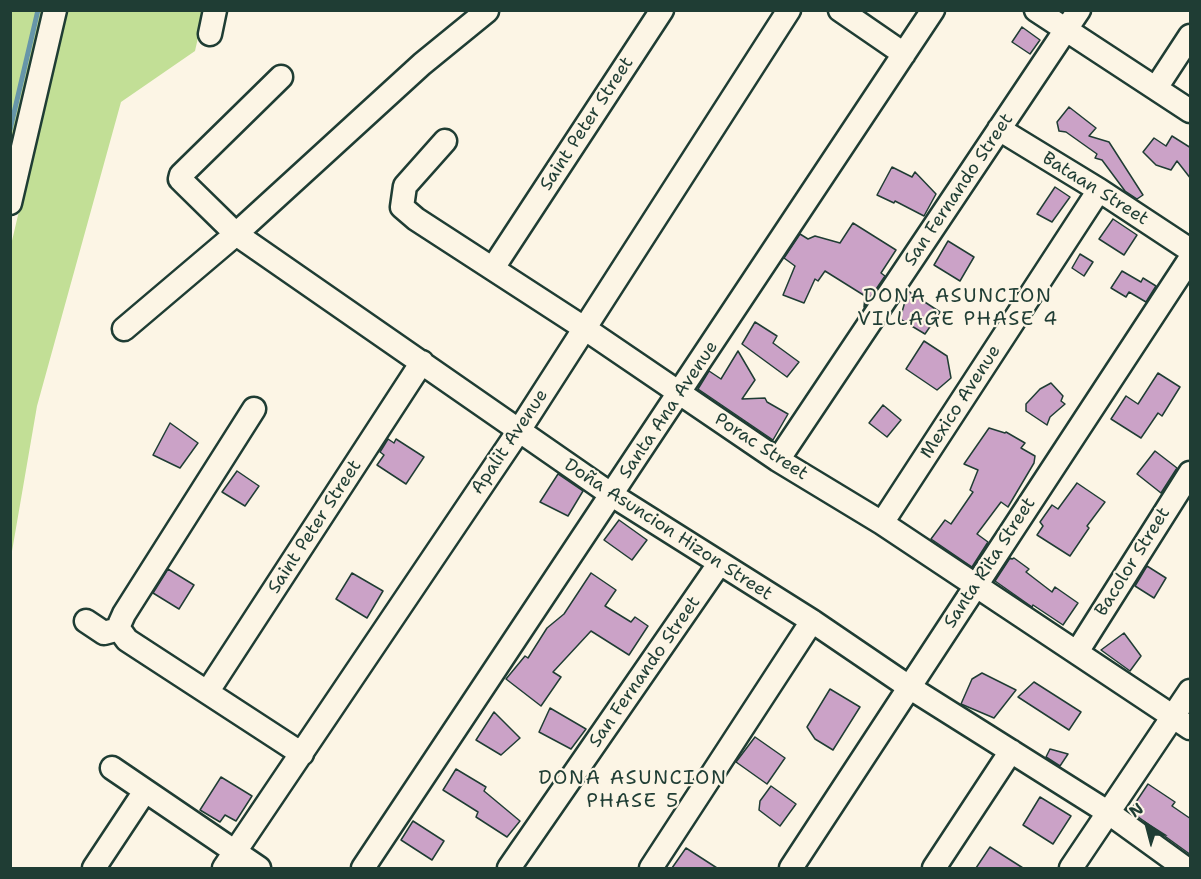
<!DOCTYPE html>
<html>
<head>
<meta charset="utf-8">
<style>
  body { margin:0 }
  #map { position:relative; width:1201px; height:879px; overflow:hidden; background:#fcf5e5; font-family:"Shantell Sans",sans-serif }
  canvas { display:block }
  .frame { position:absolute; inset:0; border:12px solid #1f3d34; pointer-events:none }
  .north { position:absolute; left:1117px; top:795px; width:60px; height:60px; -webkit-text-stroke:4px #fcf5e5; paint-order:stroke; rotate:324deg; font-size:16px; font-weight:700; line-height:24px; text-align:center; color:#1f3d34 }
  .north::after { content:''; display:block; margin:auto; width:21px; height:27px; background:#1f3d34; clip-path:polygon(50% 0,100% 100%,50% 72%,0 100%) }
</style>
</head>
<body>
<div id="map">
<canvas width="1201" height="879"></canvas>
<div class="frame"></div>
<div class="north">N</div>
</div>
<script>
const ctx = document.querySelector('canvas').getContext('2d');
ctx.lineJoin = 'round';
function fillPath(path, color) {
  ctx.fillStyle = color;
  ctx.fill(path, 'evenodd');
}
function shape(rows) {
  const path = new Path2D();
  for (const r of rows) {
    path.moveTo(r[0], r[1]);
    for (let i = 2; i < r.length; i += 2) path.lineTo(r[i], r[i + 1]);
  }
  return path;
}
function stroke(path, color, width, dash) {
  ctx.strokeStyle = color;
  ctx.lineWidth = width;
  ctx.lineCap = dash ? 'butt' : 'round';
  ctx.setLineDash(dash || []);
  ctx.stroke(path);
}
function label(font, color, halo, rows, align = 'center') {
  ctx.font = font + ' "Shantell Sans",sans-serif';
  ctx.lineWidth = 4.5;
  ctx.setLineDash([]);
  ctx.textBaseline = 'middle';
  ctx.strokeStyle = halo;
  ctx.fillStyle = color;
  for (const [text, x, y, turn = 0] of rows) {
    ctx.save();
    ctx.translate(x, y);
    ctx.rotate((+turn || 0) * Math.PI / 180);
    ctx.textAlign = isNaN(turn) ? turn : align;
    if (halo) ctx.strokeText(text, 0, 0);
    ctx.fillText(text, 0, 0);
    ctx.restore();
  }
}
const green = shape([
  [11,11,43,11,11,152],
  [66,11,204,11,195,51,121,102,37,406,11,557,11,245]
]);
const stream = shape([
  [10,130,38,10]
]);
const building = shape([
  [1022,27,1040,40,1030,54,1012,42,1022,27],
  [1069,107,1096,128,1089,136,1109,142,1143,195,1137,199,1125,191,1102,160,1095,158,1097,154,1066,132,1059,131,1057,122,1069,107],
  [1172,136,1191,148,1191,179,1177,161,1171,170,1156,165,1143,152,1154,138,1166,146,1172,136],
  [892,167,912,177,915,172,936,194,924,216,895,201,894,203,877,195,892,167],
  [1055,187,1070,197,1052,222,1037,214,1055,187],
  [1113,219,1137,235,1124,255,1099,239,1113,219],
  [853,223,896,250,881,273,885,276,864,307,865,296,825,271,818,281,815,279,804,303,783,295,795,266,784,258,800,234,808,239,815,236,840,243,853,223],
  [948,241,974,257,960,281,934,265,948,241],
  [1080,254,1093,262,1084,276,1072,268,1080,254],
  [1122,271,1141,282,1143,278,1156,286,1146,302,1129,292,1126,297,1111,288,1122,271],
  [908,291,940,312,925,334,900,319,908,291],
  [755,322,777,336,773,343,799,362,787,377,742,344,755,322],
  [924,341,947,356,951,378,937,390,906,369,924,341],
  [738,351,755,380,742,399,765,398,767,402,788,414,773,440,698,389,709,371,721,379,738,351],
  [1158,373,1180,387,1162,416,1158,413,1141,438,1111,419,1126,396,1138,404,1158,373],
  [1051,383,1063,396,1061,401,1065,404,1050,417,1047,425,1026,411,1026,404,1040,389,1051,383],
  [883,405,901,420,887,437,869,423,883,405],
  [170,423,198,443,180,468,153,455,170,423],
  [989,428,1005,433,1006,432,1025,443,1021,448,1035,456,1034,463,1008,507,1001,502,977,534,988,542,972,567,931,539,945,520,951,524,973,492,970,490,978,470,964,464,989,428],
  [388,439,394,443,396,439,424,457,406,484,377,465,384,455,380,452,388,439],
  [1155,451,1177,468,1161,493,1137,474,1155,451],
  [237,471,259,486,245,506,222,492,237,471],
  [558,474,583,491,568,516,540,502,558,474],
  [1077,483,1105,502,1087,526,1089,528,1070,556,1037,535,1043,526,1040,522,1052,505,1058,509,1077,483],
  [619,520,647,540,632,560,604,540,619,520],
  [1010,558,1012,559,1014,558,1029,569,1026,572,1052,592,1055,587,1078,603,1063,625,1033,605,1032,607,995,581,1010,558],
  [1147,566,1166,578,1154,598,1135,586,1147,566],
  [168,569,194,585,179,609,153,593,168,569],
  [352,573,383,591,367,618,336,599,352,573],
  [591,573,616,590,605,606,631,622,635,617,648,626,629,655,591,631,553,672,561,677,541,706,506,679,525,656,528,658,547,628,564,614,591,573],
  [1124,633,1141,656,1130,671,1101,650,1124,633],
  [982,673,1016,690,994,718,961,704,972,679,982,673],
  [1034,682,1081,712,1069,730,1018,697,1034,682],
  [830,689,860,707,833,750,815,739,807,727,830,689],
  [550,708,586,729,571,749,539,732,550,708],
  [494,712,520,738,501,755,476,740,494,712],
  [755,737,785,758,767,784,736,762,755,737],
  [1050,749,1068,754,1060,766,1046,757,1050,749],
  [456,769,486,787,484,791,520,821,507,837,476,817,478,812,443,790,456,769],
  [221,777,252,796,236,821,225,815,220,822,200,810,221,777],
  [1148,784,1175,802,1172,806,1191,819,1191,855,1130,811,1148,784],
  [771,786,796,804,780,826,759,810,760,801,771,786],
  [1040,797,1071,816,1053,844,1023,825,1040,797],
  [413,821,444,841,432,860,401,840,413,821],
  [990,847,1023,868,976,868,990,847],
  [686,848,717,868,672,868,686,848]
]);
const minor = shape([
  [840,10,904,54],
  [1036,10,1190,111],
  [210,34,215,10],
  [281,77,181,175,180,179,185,184,236,234,612,495,812,621,909,687,1109,813,1185,868],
  [1156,88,1190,36],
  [999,129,1099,190,1190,250],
  [445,141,405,186,402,207,416,219,584,328,778,460,882,523,1190,728],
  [10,203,55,10],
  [493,268,662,10],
  [124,329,236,234,422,64,487,11],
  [254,409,124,614,120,623,119,629,127,640,302,754],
  [778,460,1079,10],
  [882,523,1099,190],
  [86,621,104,633,119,629],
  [1077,652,1190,473],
  [208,691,422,362],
  [112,768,259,868],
  [94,868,145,791],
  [224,868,518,432,789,10],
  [363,868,933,10],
  [509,868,719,564],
  [651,868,812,621],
  [791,868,1190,259],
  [934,868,1011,751],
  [1071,868,1190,691]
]);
const streetNames = [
  ["Saint Peter Street",587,124,-57],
  ["Bataan Street",1095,189,32],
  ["San Fernando Street",959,190,-56],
  ["Mexico Avenue",961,402,-57],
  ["Santa Ana Avenue",669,410,-56],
  ["Apalit Avenue",510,442,-56],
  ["Porac Street",761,447,33],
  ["Saint Peter Street",315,527,-57],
  ["Doña Asuncion Hizon Street",668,530,33],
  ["Bacolor Street",1133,562,-58],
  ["Santa Rita Street",990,563,-57],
  ["San Fernando Street",645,672,-55]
];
const neighbourhoodNames = [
  ["DONA ASUNCION",958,297],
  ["VILLAGE PHASE 4",958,320],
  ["DONA ASUNCION",633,779],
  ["PHASE 5",633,802]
];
fillPath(green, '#c2df96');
stroke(stream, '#6796a9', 5);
fillPath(building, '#cba2c7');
stroke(building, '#1f3d34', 1.5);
stroke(minor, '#1f3d34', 27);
stroke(minor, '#fcf5e5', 22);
label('18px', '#1f3d34', '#fcf5e5', streetNames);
ctx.letterSpacing = '1.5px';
label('20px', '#1f3d34', '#fcf5e5', neighbourhoodNames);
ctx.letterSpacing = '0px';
</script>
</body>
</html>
